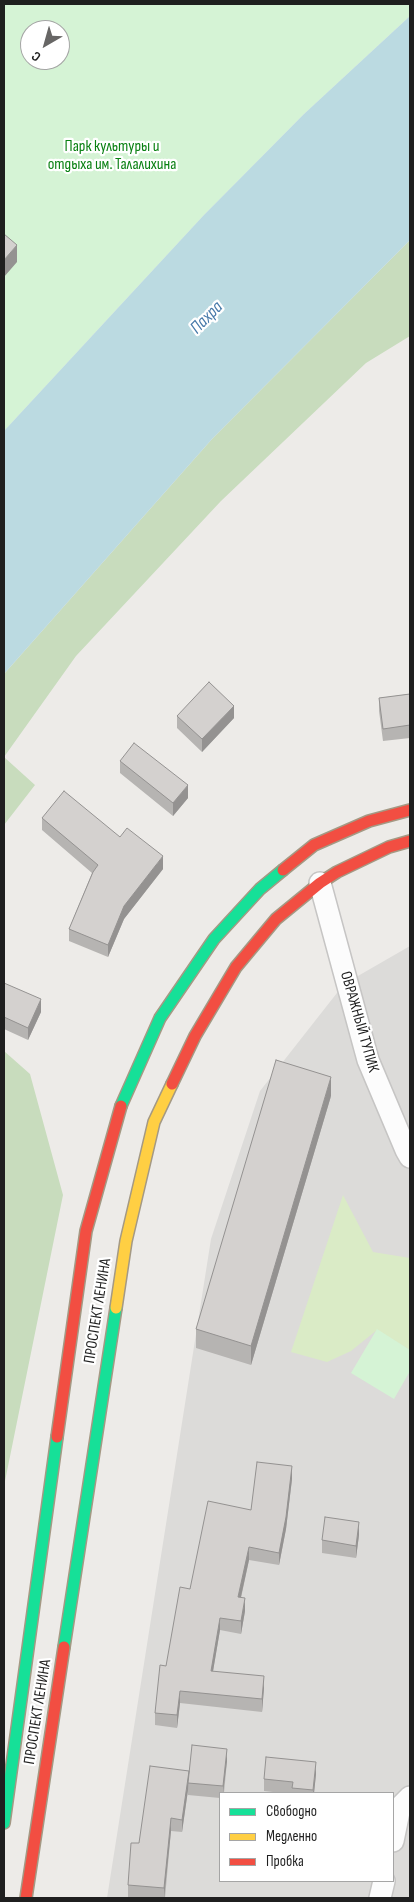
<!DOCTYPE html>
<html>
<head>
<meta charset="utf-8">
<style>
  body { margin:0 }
  #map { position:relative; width:414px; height:1902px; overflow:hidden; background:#edebe8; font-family:"Sofia Sans Condensed",sans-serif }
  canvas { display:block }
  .frame { position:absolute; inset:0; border:5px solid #1f1f1f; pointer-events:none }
  .legend { position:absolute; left:219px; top:1792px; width:175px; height:90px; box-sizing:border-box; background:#fff; border:1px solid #a5a5a5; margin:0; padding:6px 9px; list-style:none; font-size:15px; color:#1f1f1f }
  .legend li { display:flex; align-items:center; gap:10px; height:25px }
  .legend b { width:25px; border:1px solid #a5a5a5 }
  .north { position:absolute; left:20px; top:20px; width:50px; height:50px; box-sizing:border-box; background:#fff; border:1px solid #a5a5a5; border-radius:50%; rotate:218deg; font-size:14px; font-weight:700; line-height:20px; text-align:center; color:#1f1f1f }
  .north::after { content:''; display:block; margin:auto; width:18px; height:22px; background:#676665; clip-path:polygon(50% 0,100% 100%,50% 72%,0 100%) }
</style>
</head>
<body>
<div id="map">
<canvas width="414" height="1902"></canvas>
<div class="frame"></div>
<ul class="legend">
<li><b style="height:6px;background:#16e098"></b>Свободно</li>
<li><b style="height:6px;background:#ffcf43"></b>Медленно</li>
<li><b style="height:6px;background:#f24e42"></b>Пробка</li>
</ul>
<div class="north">С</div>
</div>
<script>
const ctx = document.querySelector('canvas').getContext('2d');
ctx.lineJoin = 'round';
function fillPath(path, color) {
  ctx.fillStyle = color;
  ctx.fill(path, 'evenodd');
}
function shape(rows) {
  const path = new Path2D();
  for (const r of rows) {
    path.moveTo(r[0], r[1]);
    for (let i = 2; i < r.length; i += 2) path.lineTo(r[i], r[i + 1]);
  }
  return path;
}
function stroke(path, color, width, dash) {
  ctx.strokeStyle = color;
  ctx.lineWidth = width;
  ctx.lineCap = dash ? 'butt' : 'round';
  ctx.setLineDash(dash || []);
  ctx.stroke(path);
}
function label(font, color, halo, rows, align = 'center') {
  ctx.font = font + ' "Sofia Sans Condensed",sans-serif';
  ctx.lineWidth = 4.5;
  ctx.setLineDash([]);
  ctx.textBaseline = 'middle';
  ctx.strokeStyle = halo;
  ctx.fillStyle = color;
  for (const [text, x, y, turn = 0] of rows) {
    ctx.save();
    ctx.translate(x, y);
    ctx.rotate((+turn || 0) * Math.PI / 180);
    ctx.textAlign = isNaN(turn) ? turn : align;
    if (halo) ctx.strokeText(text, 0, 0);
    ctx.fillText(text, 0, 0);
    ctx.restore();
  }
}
const residential = shape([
  [410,946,410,1898,107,1898,211,1239,260,1091,344,984],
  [220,1793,393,1793,393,1881,220,1881]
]);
const grass = shape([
  [343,1195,373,1252,410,1258,410,1350,377,1330,351,1351,327,1362,291,1352]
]);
const forest = shape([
  [410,240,410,336,366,363,221,501,76,656,4,757,35,785,4,825,4,674,212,439],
  [4,1051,30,1074,63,1195,4,1486]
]);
const park = shape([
  [4,4,410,4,410,16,304,114,203,216,4,431],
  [30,30,60,30,60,60,30,60],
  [377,1329,410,1350,410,1371,394,1399,351,1373]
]);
const water = shape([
  [410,16,410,240,212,439,4,674,4,431,203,216,304,114]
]);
const street = shape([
  [320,883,368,1060,406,1150,410,1157],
  [393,1841,400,1807,410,1797],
  [380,1898,384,1881]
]);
const fast = shape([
  [121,1106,160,1018,214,939,260,889,283,870],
  [64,1647,116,1308],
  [4,1823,57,1437]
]);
const slow = shape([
  [116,1308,126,1241,154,1122,172,1084]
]);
const jam = shape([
  [283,870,314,845,369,821,410,810],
  [172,1084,195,1036,236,967,276,919,320,883,337,872,389,847,410,841],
  [57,1437,86,1231,121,1106],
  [26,1898,64,1647]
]);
const wall = shape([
  [410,694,410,738,383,741,379,711,379,698],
  [177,716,234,718,202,752,177,728],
  [120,761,188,798,173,816,120,773],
  [42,818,120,837,163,869,124,919,108,957,69,941,69,929,92,873,42,830],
  [4,983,41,1012,28,1040,4,1029],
  [331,1096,251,1365,196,1348,196,1329],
  [292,1479,286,1529,279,1565,249,1560,241,1598,245,1611,241,1634,220,1630,213,1671,264,1688,262,1712,180,1703,177,1728,155,1725,155,1713,166,1666,190,1589,251,1510],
  [359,1535,356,1558,322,1553,322,1540],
  [227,1761,224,1793,220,1793,220,1798,188,1795,188,1790,182,1832,171,1831,165,1898,141,1898,128,1897,128,1885,139,1843,189,1771],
  [316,1774,314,1793,282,1793,264,1791,264,1779]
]);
const shadedWall = shape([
  [17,245,17,262,4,277,4,260],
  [234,706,234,718,202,752,202,739],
  [188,785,188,798,173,816,173,803],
  [163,856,163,869,124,919,108,957,108,945,124,906],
  [41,999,41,1012,28,1040,28,1028],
  [331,1077,331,1096,251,1365,251,1346],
  [292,1466,292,1479,286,1529,279,1565,279,1553],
  [359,1522,359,1535,356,1558,356,1546],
  [249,1547,249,1560,238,1610,238,1597],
  [245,1598,245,1611,241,1634,241,1621],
  [220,1618,220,1630,211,1683,211,1671],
  [264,1676,264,1688,262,1712,262,1699],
  [180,1691,180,1703,177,1728,177,1715],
  [227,1749,227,1761,223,1793,223,1786],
  [316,1762,316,1774,314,1793,313,1793],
  [189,1771,188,1790,182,1832,182,1820],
  [171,1818,171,1831,164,1898,164,1888]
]);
const building = shape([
  [4,234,17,245,4,260,4,234],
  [209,682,234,706,202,739,177,716,209,682],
  [410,694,410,725,383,729,379,698,410,694],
  [134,743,188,785,173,803,120,761,134,743],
  [64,791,120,837,127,828,163,856,124,906,108,945,69,929,93,872,98,865,42,818,64,791],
  [4,983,41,999,28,1028,4,1017,4,983],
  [276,1060,331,1077,251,1346,196,1329,276,1060],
  [257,1462,292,1466,286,1517,279,1553,249,1547,238,1597,245,1598,241,1621,220,1618,211,1671,264,1676,262,1699,180,1691,177,1715,155,1713,160,1665,166,1666,180,1587,190,1589,208,1501,251,1510,257,1462],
  [325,1517,359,1522,356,1546,322,1540,325,1517],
  [192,1745,227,1749,223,1786,188,1783,192,1745],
  [266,1757,316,1762,313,1790,292,1788,293,1782,264,1779,266,1757],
  [150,1766,189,1771,182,1820,171,1818,164,1888,128,1885,131,1843,139,1843,150,1766]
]);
const parkNames = [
  ["Парк культуры и",112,147],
  ["отдыха им. Талалихина",112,165]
];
const streetNames = [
  ["ОВРАЖНЫЙ ТУПИК",359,1022,74],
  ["ПРОСПЕКТ ЛЕНИНА",98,1311,-81],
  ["ПРОСПЕКТ ЛЕНИНА",38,1712,-81]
];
const waterNames = [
  ["Пахра",207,318,-45]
];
fillPath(residential, '#dcdbd9');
fillPath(grass, '#daebc6');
fillPath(forest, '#c8dcbd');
fillPath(park, '#d5f3d5');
fillPath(water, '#bbdae1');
stroke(street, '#c6c5c4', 24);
stroke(fast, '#a49984', 14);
stroke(slow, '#a49984', 14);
stroke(jam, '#a49984', 14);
stroke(street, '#fcfcfc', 21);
stroke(fast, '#16e098', 11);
stroke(slow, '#ffcf43', 11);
stroke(jam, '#f24e42', 11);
fillPath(wall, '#b6b4b2');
fillPath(shadedWall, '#949291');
fillPath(building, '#d4d1cf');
stroke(building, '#949291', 1);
label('16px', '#0a8113', '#fff', parkNames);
label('16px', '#1f1f1f', '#fff', streetNames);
label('italic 18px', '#4679a9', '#fff', waterNames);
</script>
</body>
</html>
